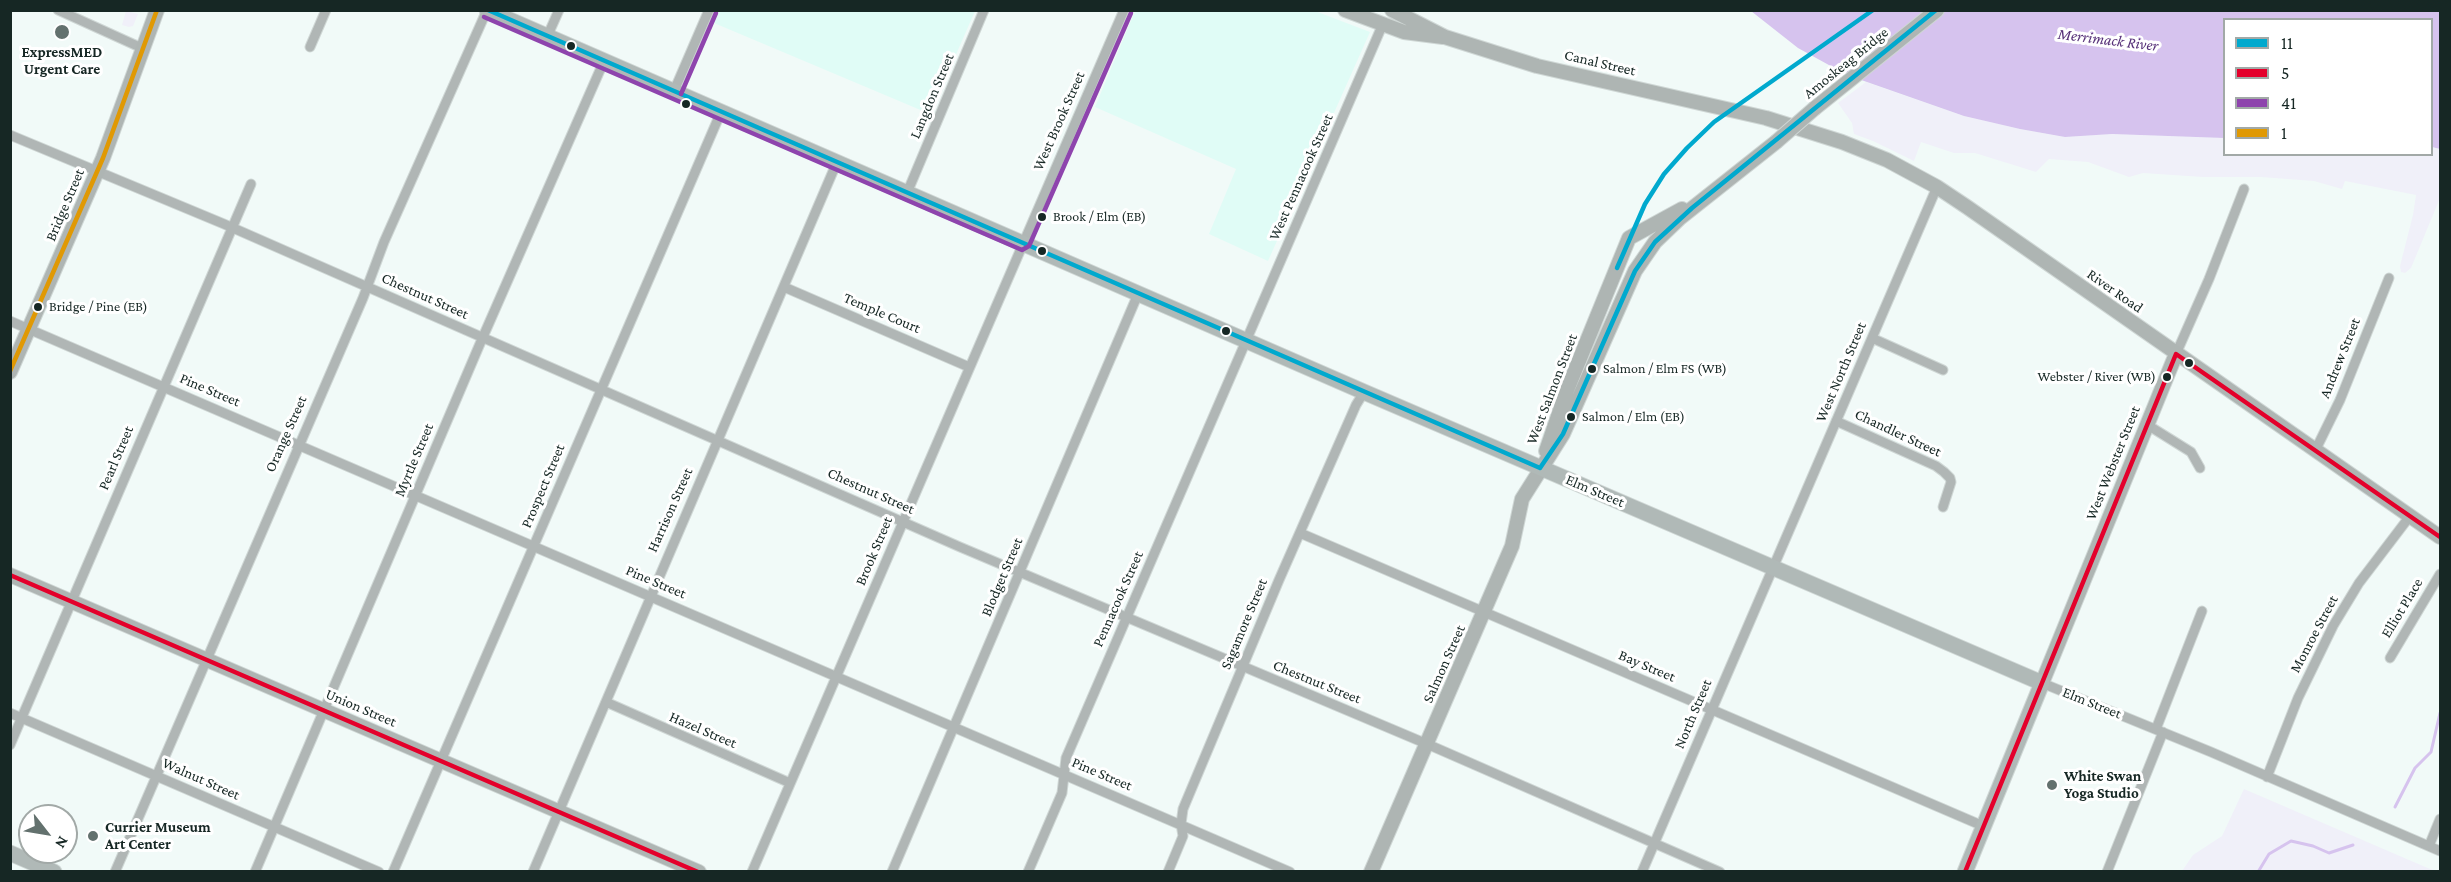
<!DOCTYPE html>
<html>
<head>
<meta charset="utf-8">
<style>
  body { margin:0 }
  #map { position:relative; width:2451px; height:882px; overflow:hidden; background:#f1faf8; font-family:"Crimson Pro",serif }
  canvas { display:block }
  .frame { position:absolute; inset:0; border:12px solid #162724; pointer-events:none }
  .legend { position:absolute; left:2223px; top:18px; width:210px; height:138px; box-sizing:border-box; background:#fff; border:2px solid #a2a9a7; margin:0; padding:8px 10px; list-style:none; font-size:18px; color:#162724 }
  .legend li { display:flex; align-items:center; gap:12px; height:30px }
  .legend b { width:30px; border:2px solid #a2a9a7 }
  .north { position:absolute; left:18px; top:804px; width:60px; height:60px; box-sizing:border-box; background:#fff; border:2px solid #a2a9a7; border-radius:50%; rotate:121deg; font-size:16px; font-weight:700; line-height:24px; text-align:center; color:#162724 }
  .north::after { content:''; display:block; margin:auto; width:21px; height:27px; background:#63716e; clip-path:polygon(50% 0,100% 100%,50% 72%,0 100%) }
</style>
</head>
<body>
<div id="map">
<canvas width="2451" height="882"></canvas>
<div class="frame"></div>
<ul class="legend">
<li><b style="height:8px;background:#00a9ce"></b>11</li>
<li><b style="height:8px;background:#e4002b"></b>5</li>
<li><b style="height:8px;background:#8e44ad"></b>41</li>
<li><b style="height:8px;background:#e09904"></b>1</li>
</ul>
<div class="north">N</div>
</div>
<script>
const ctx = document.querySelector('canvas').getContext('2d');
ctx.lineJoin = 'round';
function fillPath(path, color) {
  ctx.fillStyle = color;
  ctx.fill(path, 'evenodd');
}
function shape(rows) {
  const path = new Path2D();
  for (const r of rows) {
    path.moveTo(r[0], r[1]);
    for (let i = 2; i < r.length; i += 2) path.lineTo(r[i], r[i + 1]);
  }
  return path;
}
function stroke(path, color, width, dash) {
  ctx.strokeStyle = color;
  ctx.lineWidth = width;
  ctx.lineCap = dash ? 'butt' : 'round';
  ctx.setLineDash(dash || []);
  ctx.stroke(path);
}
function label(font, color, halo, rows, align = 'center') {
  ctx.font = font + ' "Crimson Pro",serif';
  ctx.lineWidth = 6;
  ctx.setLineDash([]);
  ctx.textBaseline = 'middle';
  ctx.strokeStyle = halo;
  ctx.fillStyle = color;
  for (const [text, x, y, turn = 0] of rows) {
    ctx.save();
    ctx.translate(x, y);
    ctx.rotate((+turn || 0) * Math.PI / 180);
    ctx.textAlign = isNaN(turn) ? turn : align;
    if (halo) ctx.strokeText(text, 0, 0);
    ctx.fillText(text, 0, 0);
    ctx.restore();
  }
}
const built = shape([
  [720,10,866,11,975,11,930,114,714,23],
  [1135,11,1315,11,1370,32,1268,261,1209,234,1236,169,1095,107]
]);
const green = shape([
  [126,11,138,14,133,26,129,27,122,25],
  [1866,82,1964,116,2020,129,2065,137,2112,134,2224,138,2224,154,2432,154,2432,147,2440,149,2440,198,2411,268,2405,273,2401,272,2400,266,2413,215,2416,195,2345,181,2342,189,2314,181,2261,177,2203,177,2143,173,2129,177,2088,162,2049,159,2036,172,1975,153,1954,153,1921,142,1914,161,1873,141,1854,134,1852,123,1838,103],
  [2244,789,2430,869,2438,871,2182,871,2193,855,2222,836]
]);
const water = shape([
  [1751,11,2440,11,2440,149,2432,147,2432,20,2224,20,2224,138,2112,134,2065,137,2020,129,1964,116,1847,75,1798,48]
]);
const stream = shape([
  [2395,807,2415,768,2431,752,2440,713],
  [2258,872,2269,854,2291,841,2313,846,2329,853,2353,845]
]);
const street = shape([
  [58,10,144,49],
  [547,37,559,10],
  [310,47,326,10],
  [674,91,709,10],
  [10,135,224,224,960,547,1427,744,1720,872],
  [907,193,984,10],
  [784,287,969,367],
  [10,321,1290,872],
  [1872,338,1943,370],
  [2176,354,2209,279,2244,189],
  [1836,421,1936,466,1944,472,1950,478,1951,482,1943,507],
  [2146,424,2191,452,2200,468],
  [2316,449,2340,400,2389,278],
  [1300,533,1983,826],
  [2390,658,2440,574],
  [2042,683,2211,752,2440,851],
  [606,702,790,783],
  [10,713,379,872],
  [2156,729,2202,611],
  [10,745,251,184],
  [2267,777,2298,698,2333,626,2359,583,2410,516],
  [2429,846,2440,819],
  [115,872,363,298,384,242,487,10],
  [255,872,479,346,604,61],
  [393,872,721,112],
  [533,872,837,162],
  [752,872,1124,10],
  [892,872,1138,294],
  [1028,872,1062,793,1066,758,1382,26],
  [1168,872,1183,836,1181,824,1183,809,1279,580,1356,405,1364,392],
  [1642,872,1937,187],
  [2107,872,2163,732]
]);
const secondary = shape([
  [1345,10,1404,32,1443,37],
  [1392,10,1445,37,1537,66,1766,118,1842,142,1887,160,1937,187,1967,207,2440,537],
  [1815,108,1937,10],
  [10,372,103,158,157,10],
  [1546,451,1567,390,1629,238,1682,209],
  [10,575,699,872],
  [2042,683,2176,354],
  [1371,872,1512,546,1522,499,1563,434,1635,271,1655,242,1680,218,1776,142]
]);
const primary = shape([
  [487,10,1364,392,2042,683,1965,872],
  [10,853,54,872]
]);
const secondaryBridge = shape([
  [1776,142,1815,108]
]);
const bus1 = shape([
  [488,10,1540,468],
  [1617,268,1645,204,1664,174,1687,148,1714,122,1873,10],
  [1540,468,1563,434,1635,271,1655,242,1692,208,1936,10]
]);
const bus2 = shape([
  [10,575,698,872],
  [1965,872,2176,354,2440,537]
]);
const bus3 = shape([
  [484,17,1022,250,1029,246,1131,13],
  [681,94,716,13]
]);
const bus4 = shape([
  [10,371,103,158,157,10]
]);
const markers = [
  [62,32,8,"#63716e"],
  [571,46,5,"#162724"],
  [686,104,5,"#162724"],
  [1042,217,5,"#162724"],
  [1042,251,5,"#162724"],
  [38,307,5,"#162724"],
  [1226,331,5,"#162724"],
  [2189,363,5,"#162724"],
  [1592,369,5,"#162724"],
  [2167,377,5,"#162724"],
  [1571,417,5,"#162724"],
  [2052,785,6,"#63716e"],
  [93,836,6,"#63716e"]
];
const busNames = [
  ["Brook / Elm (EB)",1053,217],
  ["Bridge / Pine (EB)",49,307],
  ["Salmon / Elm FS (WB)",1603,369],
  ["Webster / River (WB)",2156,377,"right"],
  ["Salmon / Elm (EB)",1582,417]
];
const poiNames = [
  ["ExpressMED",62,52,"center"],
  ["Urgent Care",62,69,"center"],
  ["White Swan",2064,776],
  ["Yoga Studio",2064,793],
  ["Currier Museum",105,827],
  ["Art Center",105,844]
];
const streetNames = [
  ["Canal Street",1600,63,13],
  ["Amoskeag Bridge",1846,63,-39],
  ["Langdon Street",932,96,-67],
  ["West Brook Street",1059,121,-66],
  ["West Pennacook Street",1301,177,-66],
  ["Bridge Street",65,205,-67],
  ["River Road",2115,291,35],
  ["Chestnut Street",425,296,24],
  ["Temple Court",882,313,23],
  ["Andrew Street",2340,358,-68],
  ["West North Street",1841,372,-67],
  ["West Salmon Street",1552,389,-69],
  ["Pine Street",210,390,23],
  ["Chandler Street",1898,433,25],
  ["Orange Street",286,434,-66],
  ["Pearl Street",116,458,-67],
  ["Myrtle Street",414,460,-67],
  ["West Webster Street",2113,463,-68],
  ["Prospect Street",543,486,-67],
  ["Chestnut Street",871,491,24],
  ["Elm Street",1595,491,23],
  ["Harrison Street",670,510,-66],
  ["Brook Street",874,551,-67],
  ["Blodget Street",1002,577,-67],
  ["Pine Street",656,582,23],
  ["Pennacook Street",1118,599,-66],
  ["Elliot Place",2402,608,-59],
  ["Sagamore Street",1244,624,-67],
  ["Monroe Street",2314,634,-62],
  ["Salmon Street",1444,664,-66],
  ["Bay Street",1647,666,23],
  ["Chestnut Street",1317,682,22],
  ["Elm Street",2092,703,22],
  ["Union Street",361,708,23],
  ["North Street",1693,714,-67],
  ["Hazel Street",703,730,23],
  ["Pine Street",1102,774,23],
  ["Walnut Street",201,779,24]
];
const waterNames = [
  ["Merrimack River",2108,40,7]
];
fillPath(built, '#e0fcf6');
fillPath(green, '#f0f0f9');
fillPath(water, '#d6c3ee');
stroke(stream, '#d6c3ee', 3);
stroke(street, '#cfd7d5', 11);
stroke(secondary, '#cfd7d5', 16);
stroke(primary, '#cfd7d5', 17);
stroke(street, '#b0b6b5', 9);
stroke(secondary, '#aeb5b3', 14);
stroke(primary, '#b0b9b7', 15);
stroke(secondaryBridge, '#cfd7d5', 16, []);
stroke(secondaryBridge, '#aeb5b3', 14);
stroke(bus1, '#00a9ce', 4.5);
stroke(bus2, '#e4002b', 4.5);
stroke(bus3, '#8e44ad', 4.5);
stroke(bus4, '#e09904', 4.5);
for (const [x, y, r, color] of markers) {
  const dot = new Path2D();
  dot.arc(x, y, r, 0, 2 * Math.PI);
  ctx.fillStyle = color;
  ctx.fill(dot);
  stroke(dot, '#fff', 2);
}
label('14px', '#162724', '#fff', busNames, 'left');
label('bold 15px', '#162724', '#fff', poiNames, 'left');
label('15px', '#162724', '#fff', streetNames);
label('italic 16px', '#563078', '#fff', waterNames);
</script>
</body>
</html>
